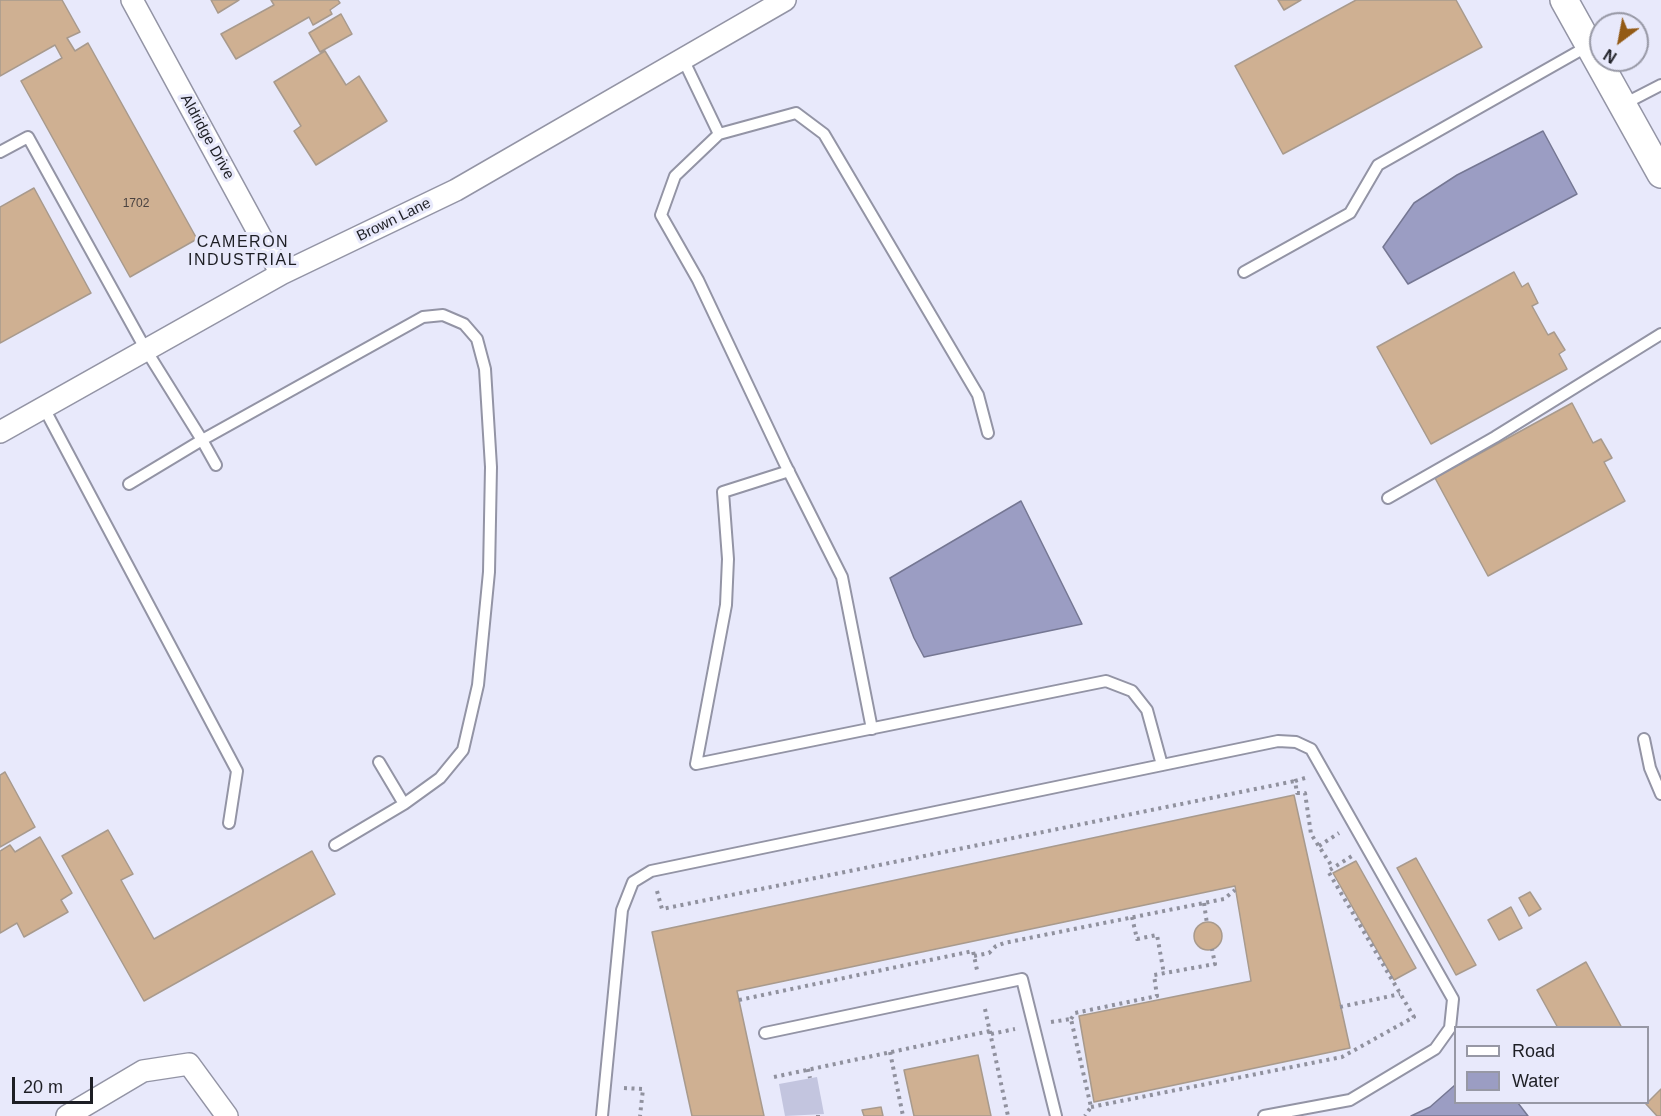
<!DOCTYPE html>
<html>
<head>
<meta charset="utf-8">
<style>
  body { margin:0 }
  #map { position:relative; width:1661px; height:1116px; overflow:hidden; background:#e8e9fb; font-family:Helvetica,sans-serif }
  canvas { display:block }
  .legend { position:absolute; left:1454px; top:1026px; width:195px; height:78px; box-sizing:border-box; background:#e8e9fb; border:2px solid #9798a5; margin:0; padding:8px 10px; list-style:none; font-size:18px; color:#1d1e24 }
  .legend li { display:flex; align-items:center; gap:12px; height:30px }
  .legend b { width:30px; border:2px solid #9798a5 }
  .north { position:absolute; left:1589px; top:12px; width:60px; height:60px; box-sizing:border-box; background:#e8e9fb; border:2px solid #9798a5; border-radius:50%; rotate:212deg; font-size:16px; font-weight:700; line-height:24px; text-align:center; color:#1d1e24 }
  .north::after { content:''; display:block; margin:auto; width:21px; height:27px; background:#935a15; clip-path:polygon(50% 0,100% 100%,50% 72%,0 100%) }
  .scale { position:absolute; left:12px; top:1077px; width:81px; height:27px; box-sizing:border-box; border:3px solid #1d1e24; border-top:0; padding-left:8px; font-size:18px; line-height:21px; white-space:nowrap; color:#1d1e24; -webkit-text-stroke:4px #e8e9fb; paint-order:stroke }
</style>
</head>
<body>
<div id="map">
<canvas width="1661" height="1116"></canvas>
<ul class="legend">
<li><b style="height:8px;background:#fff"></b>Road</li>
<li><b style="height:16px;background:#9b9dc3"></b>Water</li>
</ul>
<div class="north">N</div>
<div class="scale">20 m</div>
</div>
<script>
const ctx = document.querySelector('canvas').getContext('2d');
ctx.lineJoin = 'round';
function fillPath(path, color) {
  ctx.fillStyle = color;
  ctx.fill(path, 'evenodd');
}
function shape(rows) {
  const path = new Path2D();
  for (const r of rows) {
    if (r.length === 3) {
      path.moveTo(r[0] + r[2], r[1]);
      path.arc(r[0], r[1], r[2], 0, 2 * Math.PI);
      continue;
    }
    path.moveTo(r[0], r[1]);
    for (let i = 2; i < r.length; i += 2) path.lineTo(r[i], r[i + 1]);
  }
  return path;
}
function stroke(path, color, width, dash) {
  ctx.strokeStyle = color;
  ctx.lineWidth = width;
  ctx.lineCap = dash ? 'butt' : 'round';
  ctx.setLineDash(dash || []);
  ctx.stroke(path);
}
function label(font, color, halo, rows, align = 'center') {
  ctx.font = font + ' Helvetica,sans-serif';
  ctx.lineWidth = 6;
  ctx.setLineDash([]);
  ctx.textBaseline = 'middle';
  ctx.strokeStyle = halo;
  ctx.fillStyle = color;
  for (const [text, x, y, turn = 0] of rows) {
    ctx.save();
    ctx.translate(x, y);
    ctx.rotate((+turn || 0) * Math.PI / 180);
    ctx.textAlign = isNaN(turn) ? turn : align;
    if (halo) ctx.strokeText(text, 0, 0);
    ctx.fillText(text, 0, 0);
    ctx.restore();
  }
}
const green = shape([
  [817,1077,824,1114,785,1116,779,1084]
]);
const water = shape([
  [1543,131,1577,194,1408,284,1383,247,1414,203,1457,175,1543,131],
  [1021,501,1082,624,924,657,914,638,890,578,1021,501],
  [1455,1085,1456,1102,1518,1103,1528,1116,1411,1116,1430,1107,1455,1085]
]);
const building = shape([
  [0,0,62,0,80,32,67,38,75,51,88,43,197,239,130,277,21,81,62,58,55,45,0,76,0,0],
  [211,0,239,0,218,13,211,0],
  [271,0,338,0,340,3,330,10,332,14,313,25,309,17,236,59,221,34,274,5,271,0],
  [1278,0,1301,0,1284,10,1278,0],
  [1356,0,1456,0,1482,47,1283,154,1235,66,1356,0],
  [341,14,352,34,320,52,309,33,341,14],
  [325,51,346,85,359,76,387,121,316,165,294,131,301,126,274,82,325,51],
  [34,188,91,293,0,343,0,207,34,188],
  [1514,272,1522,287,1528,283,1538,303,1532,306,1548,335,1554,332,1565,350,1559,354,1567,369,1431,444,1377,347,1514,272],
  [1572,403,1593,443,1601,439,1612,458,1604,462,1625,501,1488,576,1435,478,1572,403],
  [5,772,35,827,0,847,0,775,5,772],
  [1294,795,1350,1048,1094,1102,1079,1016,1251,981,1235,886,737,991,764,1116,692,1116,652,932,1294,795],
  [108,830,133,874,121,880,154,939,312,851,335,894,144,1001,62,856,108,830],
  [40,837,72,893,61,900,68,912,24,937,17,923,0,933,0,851,10,845,15,852,40,837],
  [1416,858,1476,965,1456,975,1397,868,1416,858],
  [1356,861,1416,968,1394,980,1333,873,1356,861],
  [1530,892,1541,909,1529,916,1519,898,1530,892],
  [1511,907,1522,928,1499,940,1488,920,1511,907],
  [1208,936,14],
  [1586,962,1622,1028,1558,1028,1537,990,1586,962],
  [978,1055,991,1116,914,1116,904,1070,978,1055],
  [1661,1089,1661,1116,1657,1116,1646,1104,1661,1089],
  [881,1107,883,1116,864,1116,862,1110,881,1107]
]);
const path = shape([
  [1305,778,1295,781,1297,793,1305,793,1311,834,1333,868],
  [1319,846,1339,833],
  [657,891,662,909,1295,781],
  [1204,903,1207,924],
  [1132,917,1137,939,1157,935,1164,974],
  [974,956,989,953,996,946,1004,943,1224,899,1235,890],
  [739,1000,973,951,977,970],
  [1340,1007,1400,994],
  [985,1009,1008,1116],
  [1071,1019,1075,1013,1157,996,1154,975,1215,964,1212,949],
  [1051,1022,1071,1019,1091,1107,1085,1116],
  [991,1034,1015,1029],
  [890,1052,903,1116],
  [808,1069,810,1078],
  [774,1077,990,1031],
  [624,1088,643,1089,640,1116],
  [1091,1107,1342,1057,1414,1017,1328,871,1352,856],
  [818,1115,818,1116]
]);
const service = shape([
  [683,59,719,134],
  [1624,104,1661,85],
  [0,152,28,137,146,350,202,440,423,317,443,315,464,324,477,339,485,369,491,467,489,572,478,685,463,750,440,778,404,804,335,845],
  [1244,272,1350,213,1378,165,1588,46],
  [44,408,237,771,229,823],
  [789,471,723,492,728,559,726,605,696,764,1106,681,1132,691,1147,710,1162,765],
  [129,484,202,440,216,465],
  [1388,498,1495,437,1661,334],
  [872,729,842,577,785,464,698,280,661,215,675,176,719,134,796,113,824,134,978,395,988,433],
  [1644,739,1650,768,1661,794],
  [379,762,404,804],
  [765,1033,1022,979,1056,1116],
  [602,1116,622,910,633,882,651,871,1278,741,1296,742,1311,749,1453,999,1450,1028,1435,1049,1350,1100,1264,1116]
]);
const minor = shape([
  [132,0,281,274],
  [0,432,281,274,456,190,785,0],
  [67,1116,143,1071,189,1064,227,1116]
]);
const tertiary = shape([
  [1564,0,1661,174]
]);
const numberNames = [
  ["1702",136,204]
];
const streetNames = [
  ["Aldridge Drive",207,137,61],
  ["Brown Lane",394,220,-26]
];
const neighbourhoodNames = [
  ["CAMERON",243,243],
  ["INDUSTRIAL",243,261]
];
fillPath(green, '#c3c5df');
fillPath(water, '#9b9dc3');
stroke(water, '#757793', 1.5);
fillPath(building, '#cfb092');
stroke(building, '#a89a8d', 1.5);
stroke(service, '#9394a5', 14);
stroke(minor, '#9394a5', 24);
stroke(tertiary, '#9394a5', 30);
stroke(path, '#90919e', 4, [3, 4.5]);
stroke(service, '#fff', 10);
stroke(minor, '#fff', 21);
stroke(tertiary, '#fff', 27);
label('12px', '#4a4240', null, numberNames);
label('15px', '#1d1e24', '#e8e9fb', streetNames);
ctx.letterSpacing = '1.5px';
label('16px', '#1d1e24', '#e8e9fb', neighbourhoodNames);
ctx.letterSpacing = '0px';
</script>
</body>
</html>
